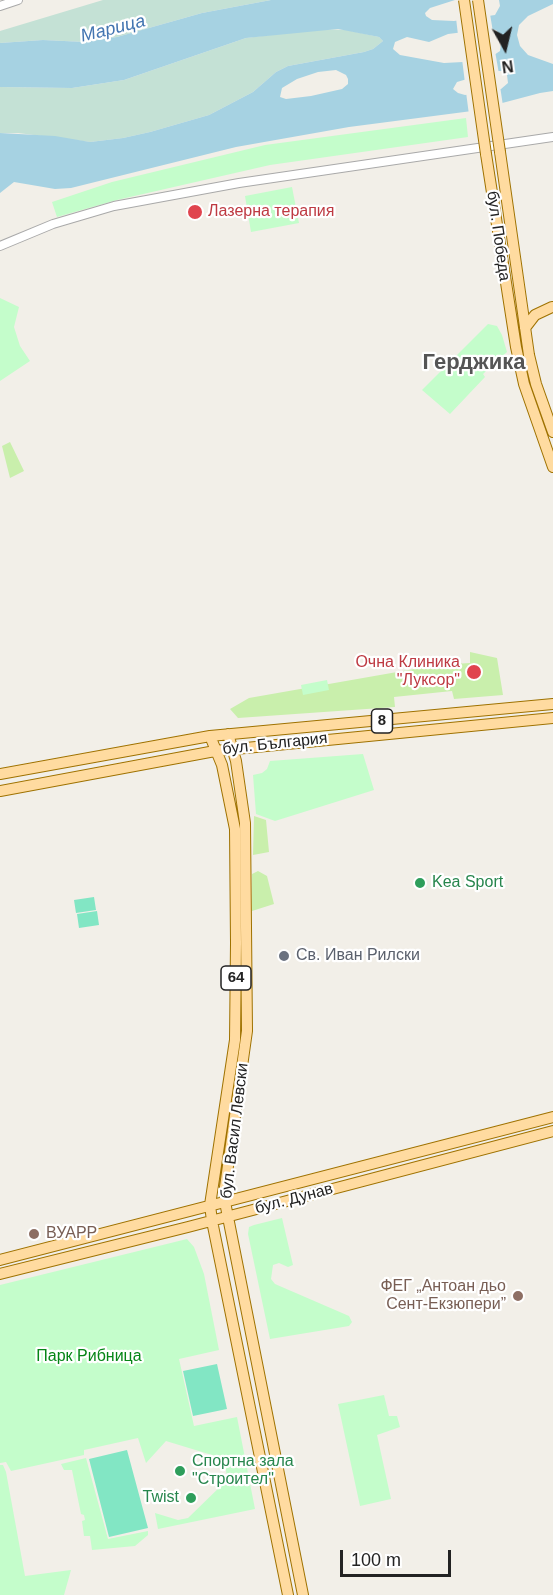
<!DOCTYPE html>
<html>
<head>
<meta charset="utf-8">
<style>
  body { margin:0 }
  #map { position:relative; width:553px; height:1595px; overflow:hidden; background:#f2efe8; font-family:Arial,sans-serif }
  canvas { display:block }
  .north { position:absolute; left:475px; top:18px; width:60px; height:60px; -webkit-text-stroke:4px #fff; paint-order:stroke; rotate:172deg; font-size:16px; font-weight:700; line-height:24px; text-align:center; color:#222 }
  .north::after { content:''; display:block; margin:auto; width:21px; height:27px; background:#222; clip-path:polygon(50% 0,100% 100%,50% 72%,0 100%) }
  .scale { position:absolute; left:340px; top:1550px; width:111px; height:27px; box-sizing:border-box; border:3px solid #222; border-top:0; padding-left:8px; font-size:18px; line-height:21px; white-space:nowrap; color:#222; -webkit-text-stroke:4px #fff; paint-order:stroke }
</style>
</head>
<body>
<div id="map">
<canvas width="553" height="1595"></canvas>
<div class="north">N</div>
<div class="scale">100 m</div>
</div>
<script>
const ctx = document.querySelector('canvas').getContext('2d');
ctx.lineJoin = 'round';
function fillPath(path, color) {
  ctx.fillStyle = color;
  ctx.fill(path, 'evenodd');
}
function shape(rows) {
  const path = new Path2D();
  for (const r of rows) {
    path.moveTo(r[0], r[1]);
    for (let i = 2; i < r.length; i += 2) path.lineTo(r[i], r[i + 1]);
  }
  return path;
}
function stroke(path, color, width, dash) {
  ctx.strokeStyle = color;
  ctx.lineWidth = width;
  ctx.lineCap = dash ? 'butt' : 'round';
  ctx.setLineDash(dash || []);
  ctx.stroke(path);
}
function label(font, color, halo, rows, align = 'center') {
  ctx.font = font + ' Arial,sans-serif';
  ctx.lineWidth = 4.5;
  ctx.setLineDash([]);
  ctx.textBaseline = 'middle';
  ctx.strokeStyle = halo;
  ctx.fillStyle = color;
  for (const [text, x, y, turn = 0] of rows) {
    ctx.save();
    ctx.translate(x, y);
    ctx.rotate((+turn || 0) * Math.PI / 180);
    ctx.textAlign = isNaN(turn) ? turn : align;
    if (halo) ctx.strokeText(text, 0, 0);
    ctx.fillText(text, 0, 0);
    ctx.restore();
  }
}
const grass = shape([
  [10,442,24,471,10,478,2,446],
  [470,652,497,658,503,695,454,699,452,691,394,697,395,707,238,718,230,709,249,698,437,665,470,663],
  [254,816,266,820,269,852,253,855],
  [258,871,267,876,274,904,252,911,252,874]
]);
const wetland = shape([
  [103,0,271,0,202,13,117,37,85,42,43,40,0,43,0,31],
  [318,29,347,30,379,37,383,41,373,49,364,52,288,66,276,72,253,92,209,115,150,132,123,138,90,142,18,133,0,133,0,87,72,88,124,80,246,38]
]);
const park = shape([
  [466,118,468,137,270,165,117,200,57,217,52,202,112,182,265,145],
  [292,187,299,223,251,232,245,196],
  [0,298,19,307,14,327,20,346,30,361,0,381],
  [488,324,497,326,502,335,507,352,483,374,485,377,450,414,422,390],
  [327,680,329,690,303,695,301,685],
  [363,754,374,790,275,821,256,814,253,775,262,773,267,769,270,761],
  [282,1218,293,1265,288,1267,279,1263,273,1265,271,1279,275,1284,349,1316,352,1322,349,1326,270,1339,248,1234,249,1227,254,1225],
  [187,1239,194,1247,204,1274,219,1350,179,1359,194,1426,237,1417,255,1509,158,1529,155,1513,178,1520,188,1518,227,1480,225,1459,166,1441,146,1463,138,1438,84,1450,84,1455,11,1471,6,1462,0,1463,0,1285],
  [384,1395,389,1416,397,1416,400,1427,377,1435,391,1499,360,1506,338,1404],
  [86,1458,108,1539,148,1531,148,1535,135,1546,92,1550,90,1536,84,1536,82,1521,85,1520,84,1515,81,1514,72,1470,64,1470,61,1464],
  [0,1465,3,1465,6,1472,25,1576,71,1570,64,1595,0,1595]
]);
const pitch = shape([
  [94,897,96,910,76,913,74,900],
  [97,911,99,925,79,928,77,914],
  [217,1364,227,1409,193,1416,183,1371],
  [127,1450,148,1528,109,1537,89,1459]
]);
const water = shape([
  [271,0,455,0,430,8,425,13,426,16,432,20,454,21,495,15,500,6,499,0,553,0,553,4,528,16,519,25,517,35,520,46,528,55,553,64,553,91,540,93,472,111,349,127,236,147,71,188,55,189,14,182,0,193,0,133,55,136,90,142,123,138,150,132,209,115,253,92,276,72,288,66,364,52,373,49,383,41,379,37,338,29,246,38,124,80,72,88,0,87,0,43,43,40,85,42,117,37,202,13],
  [489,29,496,30,502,37,500,51,494,55,463,62,444,63,400,55,393,49,395,42,407,37,429,42,448,34],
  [336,70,346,75,348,79,348,84,342,89,311,96,286,99,280,97,282,88,297,79,318,72],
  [494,71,502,71,507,75,508,83,501,89,465,95,458,93,453,89,457,82]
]);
const pier = shape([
  [490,14,493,32,458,35,456,18],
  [495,51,499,74,465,83,462,59],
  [500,86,503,106,469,115,466,92]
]);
const minor = shape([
  [0,6,18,0],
  [0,246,53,224,114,206,239,183,553,137]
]);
const major = shape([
  [500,152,529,355,536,384,553,432],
  [486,154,516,347,524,384,553,467],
  [525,328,535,315,552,307],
  [228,734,236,761,245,823,247,1031,225,1187,225,1202,303,1595],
  [210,736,222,765,235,829,236,943,235,1040,210,1205,212,1221,288,1595],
  [0,774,210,736,553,704],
  [0,791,215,751,553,718],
  [0,1260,553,1117],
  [0,1274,188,1227,553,1131]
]);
const majorBridge = shape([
  [464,0,486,154],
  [478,0,500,152]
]);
const markers = [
  [195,212,8,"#e0444e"],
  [474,672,8,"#e0444e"],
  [420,883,6,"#2e9e5b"],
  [284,956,6,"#6b7280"],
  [34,1234,6,"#8d6e63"],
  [518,1296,6,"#8d6e63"],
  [180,1471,6,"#2e9e5b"],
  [191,1498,6,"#2e9e5b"]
];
const shields = [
  [382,721,21],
  [236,978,30]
];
const shieldNames = [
  ["8",382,721],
  ["64",236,978]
];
const healthNames = [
  ["Лазерна терапия",208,212],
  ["Очна Клиника",460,663,"right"],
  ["\"Луксор\"",460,681,"right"]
];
const streetNames = [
  ["бул. Победа",498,236,82],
  ["бул. България",275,744,-6],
  ["бул. Васил Левски",235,1131,-83],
  ["бул. Дунав",294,1199,-15]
];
const leisureNames = [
  ["Kea Sport",432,883],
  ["Спортна зала",192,1462],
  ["\"Строител\"",192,1480],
  ["Twist",179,1498,"right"]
];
const worshipNames = [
  ["Св. Иван Рилски",296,956]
];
const educationNames = [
  ["ВУАРР",46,1234],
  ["ФЕГ „Антоан дьо",506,1287,"right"],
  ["Сент-Екзюпери”",506,1305,"right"]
];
const parkNames = [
  ["Парк Рибница",89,1357]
];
const waterNames = [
  ["Марица",113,29,-14]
];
const districtNames = [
  ["Герджика",474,363]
];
fillPath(grass, '#c9efac');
fillPath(wetland, '#c4e1d5');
fillPath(park, '#c4fdcb');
fillPath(pitch, '#82e6c4');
fillPath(water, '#a6d2e2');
fillPath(pier, '#f2efe8');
stroke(minor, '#a9a9a9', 10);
stroke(major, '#9f7200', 12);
stroke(minor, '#fff', 8);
stroke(major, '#ffdba0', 10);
stroke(majorBridge, '#9f7200', 12, []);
stroke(majorBridge, '#ffdba0', 10);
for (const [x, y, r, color] of markers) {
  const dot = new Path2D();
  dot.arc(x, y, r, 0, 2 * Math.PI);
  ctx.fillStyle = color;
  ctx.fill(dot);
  stroke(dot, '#fff', 2);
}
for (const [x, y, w] of shields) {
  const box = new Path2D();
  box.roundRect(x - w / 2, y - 12, w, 24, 4.5);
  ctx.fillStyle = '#fff';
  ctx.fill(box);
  stroke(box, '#222', 1.5);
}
label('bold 15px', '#222', null, shieldNames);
label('16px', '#be3a42', '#fff', healthNames, 'left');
label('16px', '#222', '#fff', streetNames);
label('16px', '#27864d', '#fff', leisureNames, 'left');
label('16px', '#5b616d', '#fff', worshipNames, 'left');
label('16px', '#785e54', '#fff', educationNames, 'left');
label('16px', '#058516', '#fff', parkNames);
label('italic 18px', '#4375b1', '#fff', waterNames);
label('bold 22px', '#555', '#fff', districtNames);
</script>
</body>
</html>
